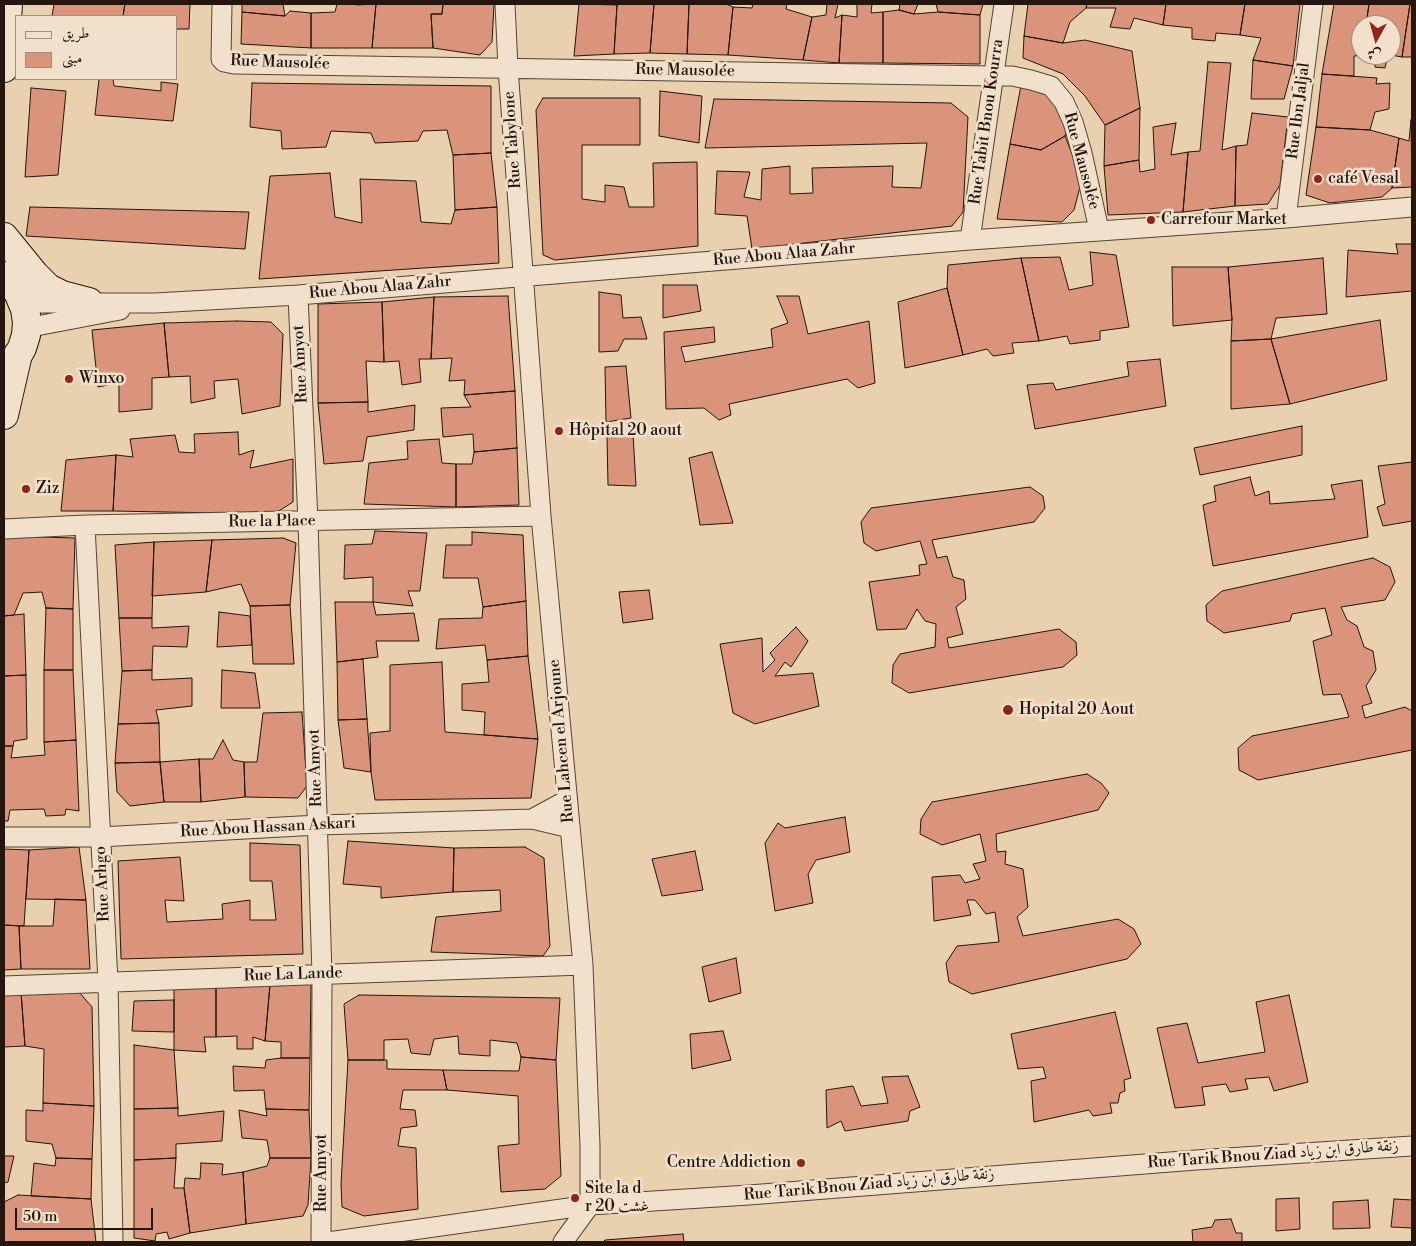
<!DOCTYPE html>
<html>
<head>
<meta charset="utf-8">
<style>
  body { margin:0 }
  #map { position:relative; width:1416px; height:1246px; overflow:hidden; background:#e9d0af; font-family:"Libre Bodoni",Amiri,serif }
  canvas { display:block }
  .frame { position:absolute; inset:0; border:5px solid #24150e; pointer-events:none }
  .legend { position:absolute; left:15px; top:15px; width:162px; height:65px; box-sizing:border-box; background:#f1e0cb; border:1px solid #9f8f7f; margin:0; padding:6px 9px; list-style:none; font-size:15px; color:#24150e }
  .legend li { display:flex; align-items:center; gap:10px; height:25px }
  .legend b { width:25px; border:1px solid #9f8f7f }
  .north { position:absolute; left:1351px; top:15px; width:50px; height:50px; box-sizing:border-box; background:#f1e0cb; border:1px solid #9f8f7f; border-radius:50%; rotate:187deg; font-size:14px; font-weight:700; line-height:20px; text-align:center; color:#24150e }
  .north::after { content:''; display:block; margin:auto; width:18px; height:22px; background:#8f2418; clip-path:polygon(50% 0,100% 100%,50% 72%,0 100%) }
  .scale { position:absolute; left:15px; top:1208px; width:138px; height:22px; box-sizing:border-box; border:2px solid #24150e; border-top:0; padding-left:6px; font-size:15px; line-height:18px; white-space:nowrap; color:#24150e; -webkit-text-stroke:4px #f1e0cb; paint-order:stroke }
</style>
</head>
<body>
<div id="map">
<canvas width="1416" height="1246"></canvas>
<div class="frame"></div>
<ul class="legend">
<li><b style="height:6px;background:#f1e0cb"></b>طريق</li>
<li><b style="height:14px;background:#da947b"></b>مبنى</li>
</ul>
<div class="north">ش</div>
<div class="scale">50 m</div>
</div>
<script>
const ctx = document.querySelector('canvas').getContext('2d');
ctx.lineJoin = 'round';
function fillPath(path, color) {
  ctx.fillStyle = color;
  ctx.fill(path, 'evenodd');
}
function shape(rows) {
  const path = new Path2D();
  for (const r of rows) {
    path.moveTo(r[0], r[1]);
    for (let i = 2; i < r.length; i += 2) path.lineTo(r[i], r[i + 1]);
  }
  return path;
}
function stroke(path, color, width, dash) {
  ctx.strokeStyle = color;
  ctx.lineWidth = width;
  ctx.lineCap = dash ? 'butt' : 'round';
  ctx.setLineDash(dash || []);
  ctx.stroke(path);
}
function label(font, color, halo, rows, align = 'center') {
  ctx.font = font + ' "Libre Bodoni",Amiri,serif';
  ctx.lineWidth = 5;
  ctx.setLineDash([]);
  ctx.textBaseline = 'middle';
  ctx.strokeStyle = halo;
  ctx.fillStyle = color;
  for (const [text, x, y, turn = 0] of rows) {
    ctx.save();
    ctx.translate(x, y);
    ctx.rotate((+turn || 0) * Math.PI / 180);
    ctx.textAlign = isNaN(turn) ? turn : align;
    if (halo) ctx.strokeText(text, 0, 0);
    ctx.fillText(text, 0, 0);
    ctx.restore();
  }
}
const building = shape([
  [54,4,125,4,123,16,52,16,54,4],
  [125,4,190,4,189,29,176,29,176,16,123,16,125,4],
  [242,4,283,4,285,16,242,12,242,4],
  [337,4,357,4,357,5,376,4,372,48,311,48,311,13,335,12,337,4],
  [376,4,443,4,442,14,431,14,433,48,372,48,376,4],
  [443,4,494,4,492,42,480,55,433,48,431,14,442,14,443,4],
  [579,4,617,5,614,54,574,56,579,4],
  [621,4,654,4,650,53,614,54,617,5,621,4],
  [654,4,689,4,687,54,650,53,654,4],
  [689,4,726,4,733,7,728,55,687,54,689,4],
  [753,4,787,4,786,9,812,17,803,60,728,55,733,7,752,8,753,4],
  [827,4,838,4,835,18,842,15,839,63,803,60,812,17,826,15,827,4],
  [857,4,872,4,871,13,883,12,883,63,839,63,842,15,857,17,857,4],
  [900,4,918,4,914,14,899,10,900,4],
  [936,4,983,4,980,15,938,12,936,4],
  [1028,4,1087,4,1086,8,1070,22,1063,43,1024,36,1028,4],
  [1087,4,1166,4,1163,25,1134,18,1130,29,1110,27,1116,8,1086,8,1087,4],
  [1166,4,1245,4,1240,35,1216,33,1215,41,1192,39,1192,28,1163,25,1166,4],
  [1245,4,1300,4,1293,66,1253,60,1261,38,1240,35,1245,4],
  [1334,4,1369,4,1366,25,1361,25,1361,55,1363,55,1354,56,1354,76,1322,74,1334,4],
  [1369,4,1410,4,1402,57,1391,55,1391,25,1366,25,1369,4],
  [1410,4,1412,4,1412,57,1402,57,1410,4],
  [899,10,914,14,938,12,980,15,980,64,883,63,883,12,899,10],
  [290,11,311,13,311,48,241,44,242,12,285,16,290,11],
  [1024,36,1063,43,1085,40,1132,51,1140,108,1105,125,1085,96,1063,74,1023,58,1024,36],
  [1363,55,1388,55,1385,68,1375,67,1375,59,1363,55],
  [1253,60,1293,66,1284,99,1251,99,1253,60],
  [1208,62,1231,63,1222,150,1236,146,1235,206,1183,212,1188,152,1200,151,1208,62],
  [1322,74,1377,78,1376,84,1390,83,1389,109,1375,112,1370,130,1316,127,1322,74],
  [99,79,113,79,114,86,161,91,161,82,178,84,173,121,95,115,99,79],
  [1022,80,1053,96,1069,120,1065,136,1041,150,1010,144,1022,80],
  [252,83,491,86,491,153,453,155,447,130,423,131,418,141,375,143,371,133,331,131,326,147,282,149,281,131,250,127,252,83],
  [31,88,66,91,58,175,25,177,31,88],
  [660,91,702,96,699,143,659,136,660,91],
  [543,98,640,98,640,145,582,145,582,199,605,202,605,185,624,187,629,207,654,207,653,163,697,162,698,246,555,260,543,255,536,110,543,98],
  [714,99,951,103,968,117,963,212,952,226,752,249,747,216,715,214,717,171,750,172,744,197,761,200,762,169,790,166,790,194,813,193,812,168,893,166,892,187,921,188,927,143,705,148,714,99],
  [1140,108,1139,160,1104,166,1105,125,1140,108],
  [1252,113,1288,117,1280,185,1268,204,1235,206,1236,146,1247,145,1252,113],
  [1411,120,1412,187,1392,188,1399,138,1409,141,1411,120],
  [1176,123,1171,155,1188,152,1183,212,1108,215,1104,166,1139,160,1140,172,1155,169,1153,127,1176,123],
  [1316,127,1370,130,1399,138,1392,188,1382,197,1330,203,1306,195,1316,127],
  [1065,136,1082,179,1074,210,1062,222,997,219,1010,144,1041,150,1065,136],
  [491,153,497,207,455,210,453,155,491,153],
  [330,173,335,217,362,223,360,179,416,181,421,222,451,224,455,210,497,207,499,263,259,279,270,176,330,173],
  [30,207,249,212,245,249,26,236,30,207],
  [1396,244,1412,244,1412,291,1346,297,1348,250,1398,254,1396,244],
  [1090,252,1116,255,1129,327,1100,331,1100,340,1070,344,1067,336,1039,341,1021,258,1060,257,1069,290,1093,285,1090,252],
  [1021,258,1039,341,1012,343,1014,353,993,356,987,349,963,355,947,288,948,265,1021,258],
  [1323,258,1327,314,1276,318,1271,339,1231,341,1232,320,1228,267,1323,258],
  [1172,267,1228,267,1232,320,1173,326,1172,267],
  [663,285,697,285,701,311,663,318,663,285],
  [947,288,963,355,905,368,898,302,947,288],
  [599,292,621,295,623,318,641,317,647,339,624,339,618,351,599,352,599,292],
  [508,296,515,391,464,395,465,380,449,381,452,358,431,359,434,297,508,296],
  [777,296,799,296,808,334,869,321,875,383,858,388,847,379,729,404,731,415,719,420,704,408,666,409,664,332,714,327,715,342,681,347,685,362,773,347,771,329,788,323,777,296],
  [434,297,431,359,419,359,421,382,402,385,399,361,384,362,382,302,434,297],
  [382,302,384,362,366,361,368,402,318,403,318,304,382,302],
  [1380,320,1387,380,1290,404,1271,339,1380,320],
  [237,321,271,322,283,334,280,406,242,414,238,379,214,381,215,398,191,403,190,376,169,377,164,323,237,321],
  [164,323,169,377,152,378,152,409,119,412,119,383,98,387,92,330,164,323],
  [1271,339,1290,404,1231,409,1231,341,1271,339],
  [1160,359,1166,406,1035,429,1027,385,1053,383,1056,390,1129,376,1127,362,1160,359],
  [626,366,631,418,606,422,605,367,626,366],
  [515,391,517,448,474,452,473,434,443,437,441,408,471,407,464,395,515,391],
  [368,402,368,412,415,405,414,430,367,437,363,461,324,464,318,403,368,402],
  [1302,426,1302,455,1200,475,1194,448,1302,426],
  [238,432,239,455,254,450,250,468,293,459,293,502,274,514,113,511,116,455,133,457,130,439,175,435,179,452,195,453,194,434,238,432],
  [633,434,636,486,608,485,607,436,633,434],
  [439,439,442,463,456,464,456,507,364,504,369,463,408,459,407,441,439,439],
  [517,448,519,505,456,507,456,464,472,464,474,452,517,448],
  [712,452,733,523,700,525,689,458,712,452],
  [116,455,113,511,61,511,66,460,116,455],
  [1412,462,1412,521,1383,526,1377,507,1385,504,1378,466,1412,462],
  [1250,477,1255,496,1269,491,1270,504,1335,499,1331,485,1362,480,1368,537,1213,566,1203,505,1216,501,1214,486,1250,477],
  [1030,487,1043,496,1045,508,1034,522,932,540,937,558,947,556,953,577,964,580,966,599,956,607,963,634,947,638,949,648,1059,629,1076,642,1077,655,1063,667,909,693,892,683,893,665,900,654,935,647,936,624,925,621,917,609,906,629,877,630,869,582,920,575,919,565,927,564,920,541,876,551,864,543,861,522,871,508,1030,487],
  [375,531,427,533,420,591,408,591,413,606,373,602,373,577,344,579,345,545,372,544,375,531],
  [472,532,523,535,526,601,483,607,478,578,443,578,446,545,472,545,472,532],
  [4,536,75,538,73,609,46,608,42,592,23,593,14,615,4,616,4,536],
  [283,538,296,543,290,605,250,606,241,584,206,592,212,540,283,538],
  [212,540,206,592,152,596,154,542,212,540],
  [154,542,152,618,119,618,115,545,154,542],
  [1373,558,1390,567,1395,582,1385,600,1341,607,1347,620,1357,626,1364,647,1373,651,1376,670,1366,686,1372,703,1362,706,1365,718,1405,707,1412,711,1412,750,1258,780,1239,770,1238,748,1252,736,1349,717,1341,694,1323,695,1313,641,1332,635,1325,608,1292,614,1290,621,1224,633,1207,621,1206,605,1222,591,1373,558],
  [649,590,653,619,623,623,619,592,649,590],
  [526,601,528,656,487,660,485,645,436,649,439,619,482,618,483,607,526,601],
  [335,602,373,602,376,615,414,613,419,641,376,641,378,657,337,662,335,602],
  [290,605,294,664,253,664,250,606,290,605],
  [46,608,73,609,73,670,44,670,46,608],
  [219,612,250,616,252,645,217,647,219,612],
  [24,614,26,675,4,676,4,616,24,614],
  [119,618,152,618,152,628,189,626,187,647,153,646,152,670,122,671,119,618],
  [796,627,808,641,791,667,785,662,775,676,813,673,819,706,755,724,733,713,720,644,762,638,763,672,775,660,770,653,796,627],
  [528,656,538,739,484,735,485,712,462,710,462,684,489,682,487,660,528,656],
  [363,659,367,719,338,720,337,662,363,659],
  [442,662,445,732,538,739,531,798,375,800,371,772,370,733,390,731,390,665,442,662],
  [44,670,73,670,76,740,44,742,44,670],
  [152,670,152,680,192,678,192,706,156,710,159,723,118,724,122,671,152,670],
  [222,670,255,673,260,708,221,708,222,670],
  [26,675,27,739,14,741,13,746,4,746,4,676,26,675],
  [302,712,307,786,298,798,245,797,244,762,257,762,263,713,302,712],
  [367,719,371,772,344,768,338,720,367,719],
  [159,723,160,762,115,763,118,724,159,723],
  [76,740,79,811,66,809,65,815,46,816,44,809,10,810,8,821,4,821,4,746,13,746,11,758,45,755,44,742,76,740],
  [223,740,233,760,244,762,245,797,201,802,199,759,213,759,223,740],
  [199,759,201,802,164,802,160,762,199,759],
  [160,762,164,802,130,806,117,792,115,763,160,762],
  [1087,774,1101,783,1109,793,1098,810,996,834,997,852,1006,851,1005,864,1023,869,1028,907,1017,917,1023,936,1118,919,1134,929,1141,944,1127,959,972,994,949,982,946,963,957,946,999,942,995,912,986,914,975,900,967,900,971,915,934,921,932,877,960,875,965,883,980,879,973,864,986,861,980,834,942,845,920,834,921,819,932,802,1087,774],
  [845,817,850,852,816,860,808,874,813,903,775,911,765,843,778,823,785,828,845,817],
  [348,841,454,848,453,892,381,898,381,887,343,884,348,841],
  [250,843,300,845,303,954,121,959,118,861,180,857,184,901,165,900,167,922,223,919,222,904,250,900,250,920,276,920,272,881,250,881,250,843],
  [79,847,86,900,26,899,29,850,79,847],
  [525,847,544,858,550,946,543,956,431,952,436,917,501,911,500,890,453,892,454,848,525,847],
  [4,849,29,850,24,926,4,925,4,849],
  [695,851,703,890,662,896,652,859,695,851],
  [55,899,86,900,90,969,21,969,19,926,53,926,55,899],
  [4,925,19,926,21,969,4,970,4,925],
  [736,958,741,993,709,1002,702,967,736,958],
  [216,984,270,985,265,1041,253,1037,253,1049,237,1049,237,1036,216,1037,216,984],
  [216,984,216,1037,204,1037,206,1052,174,1050,174,985,216,984],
  [311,984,310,1058,281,1058,281,1042,265,1041,270,985,311,984],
  [4,992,21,992,25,1046,4,1047,4,992],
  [21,992,79,992,92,1007,94,1106,43,1103,44,1049,25,1046,21,992],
  [359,995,560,998,556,1060,521,1057,517,1043,490,1040,490,1056,459,1054,458,1036,434,1039,430,1055,411,1053,408,1039,384,1040,384,1060,348,1060,344,1004,359,995],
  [1289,995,1308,1082,1274,1091,1269,1077,1245,1079,1248,1089,1230,1092,1226,1084,1202,1087,1205,1105,1175,1108,1157,1028,1187,1023,1198,1063,1265,1052,1256,1002,1289,995],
  [174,1000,174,1032,132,1031,134,1001,174,1000],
  [1115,1012,1131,1078,1124,1080,1125,1091,1120,1093,1118,1103,1110,1103,1112,1113,1093,1116,1089,1110,1034,1122,1031,1081,1046,1078,1043,1067,1018,1069,1011,1034,1115,1012],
  [723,1031,731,1060,692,1069,690,1034,723,1031],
  [134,1045,174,1050,178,1108,134,1109,134,1045],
  [521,1057,556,1060,561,1176,545,1189,501,1192,498,1146,519,1144,518,1096,447,1090,443,1070,519,1071,521,1057],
  [281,1058,310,1058,309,1110,266,1109,264,1090,234,1091,233,1066,265,1068,266,1060,281,1058],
  [348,1060,387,1060,387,1069,443,1070,447,1090,403,1090,400,1109,415,1110,417,1126,401,1128,398,1146,416,1148,418,1209,364,1216,342,1207,341,1184,348,1060],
  [908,1076,920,1107,910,1111,908,1121,845,1131,841,1121,827,1128,826,1090,853,1086,861,1106,888,1103,882,1077,908,1076],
  [43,1103,94,1106,92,1159,56,1158,52,1144,26,1141,26,1110,43,1111,43,1103],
  [178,1108,178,1116,224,1111,222,1141,176,1144,176,1158,134,1160,134,1109,178,1108],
  [266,1109,309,1110,311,1158,270,1158,267,1140,242,1138,239,1110,267,1116,266,1109],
  [4,1156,14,1156,8,1182,4,1183,4,1156],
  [56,1158,92,1159,91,1199,31,1196,34,1163,55,1166,56,1158],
  [176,1158,174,1188,184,1188,190,1233,169,1239,167,1232,156,1234,155,1241,134,1238,134,1160,176,1158],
  [270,1158,311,1158,308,1205,303,1216,246,1224,243,1172,267,1166,270,1158],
  [201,1163,223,1164,222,1175,243,1172,246,1224,190,1233,184,1188,185,1178,200,1179,201,1163],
  [18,1195,91,1199,96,1242,4,1242,4,1202,18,1195],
  [1299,1198,1300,1229,1276,1231,1276,1199,1299,1198],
  [1394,1199,1412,1200,1412,1228,1391,1227,1394,1199],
  [1368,1200,1370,1228,1333,1229,1333,1202,1368,1200],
  [1231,1219,1236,1233,1242,1233,1242,1242,1193,1242,1192,1230,1212,1227,1215,1220,1231,1219],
  [683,1234,684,1242,603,1242,605,1240,683,1234]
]);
const street = shape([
  [222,4,221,59,224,62,234,64,993,76,1012,76,1031,80,1051,86,1064,102,1073,122,1082,153,1099,230],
  [505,4,508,68,541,516,583,965,590,1146,590,1205],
  [1286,218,1313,4],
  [970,240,1004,4],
  [298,295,308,522,322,974,321,1242],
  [23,303,155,303,298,295,970,240,1286,218,1412,207],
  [26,328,120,310],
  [85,525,108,982,113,1242],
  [4,529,85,525,541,516],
  [532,819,567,800],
  [4,837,100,837,318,825,532,819,570,828],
  [4,986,583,965],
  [328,1242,590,1205,749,1195,1196,1160,1412,1146],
  [563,1242,590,1205]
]);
const secondary = shape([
  [4,68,8,4],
  [4,237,35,275,48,288,62,295,89,302],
  [4,276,18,292,25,309,27,322,26,335,22,348,15,360,4,372],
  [4,415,18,354]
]);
const markers = [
  [1318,179,5,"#8f2418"],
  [1151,220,5,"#8f2418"],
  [69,379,5,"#8f2418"],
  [559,431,5,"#8f2418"],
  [26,489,5,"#8f2418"],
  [1008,710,6,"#8f2418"],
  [801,1163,5,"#8f2418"],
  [575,1198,5,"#8f2418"]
];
const streetNames = [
  ["Rue Mausolée",280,63,2],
  ["Rue Mausolée",685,71,1],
  ["Rue Ibn Jaljal",1299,111,-83],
  ["Rue Tabit Bnou Kourra",987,122,-82],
  ["Rue Tabylone",513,140,-94],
  ["Rue Mausolée",1081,161,75],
  ["Rue Abou Alaa Zahr",784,255,-5],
  ["Rue Abou Alaa Zahr",380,288,-5],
  ["Rue Amyot",301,364,-93],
  ["Rue la Place",272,522,-1],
  ["Rue Lahcen el Arjoune",562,741,-95],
  ["Rue Amyot",316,768,-92],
  ["Rue Abou Hassan Askari",268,828,-3],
  ["Rue Arhgo",103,884,-93],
  ["Rue La Lande",293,975,-2],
  ["Rue Tarik Bnou Ziad زنقة طارق ابن زياد",1273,1155,-4],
  ["Rue Amyot",322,1173,-90],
  ["Rue Tarik Bnou Ziad زنقة طارق ابن زياد",869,1185,-5]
];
const poiNames = [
  ["café Vesal",1328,179],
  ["Carrefour Market",1161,220],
  ["Winxo",79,379],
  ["Hôpital 20 aout",569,431],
  ["Ziz",36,489],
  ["Hopital 20 Aout",1019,710],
  ["Centre Addiction",791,1163,"right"],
  ["Site la d",585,1189],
  ["r 20 غشت",585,1207]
];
fillPath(building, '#da947b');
stroke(building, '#24150e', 1);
stroke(street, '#554436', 21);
stroke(secondary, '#24150e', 30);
stroke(street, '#f1e0cb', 19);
stroke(secondary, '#f1e0cb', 28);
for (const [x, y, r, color] of markers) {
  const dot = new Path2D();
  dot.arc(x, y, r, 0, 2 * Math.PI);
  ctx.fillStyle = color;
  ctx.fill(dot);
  stroke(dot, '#f1e0cb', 2);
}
label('16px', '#24150e', '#f1e0cb', streetNames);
label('16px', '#24150e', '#f1e0cb', poiNames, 'left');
</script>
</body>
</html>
